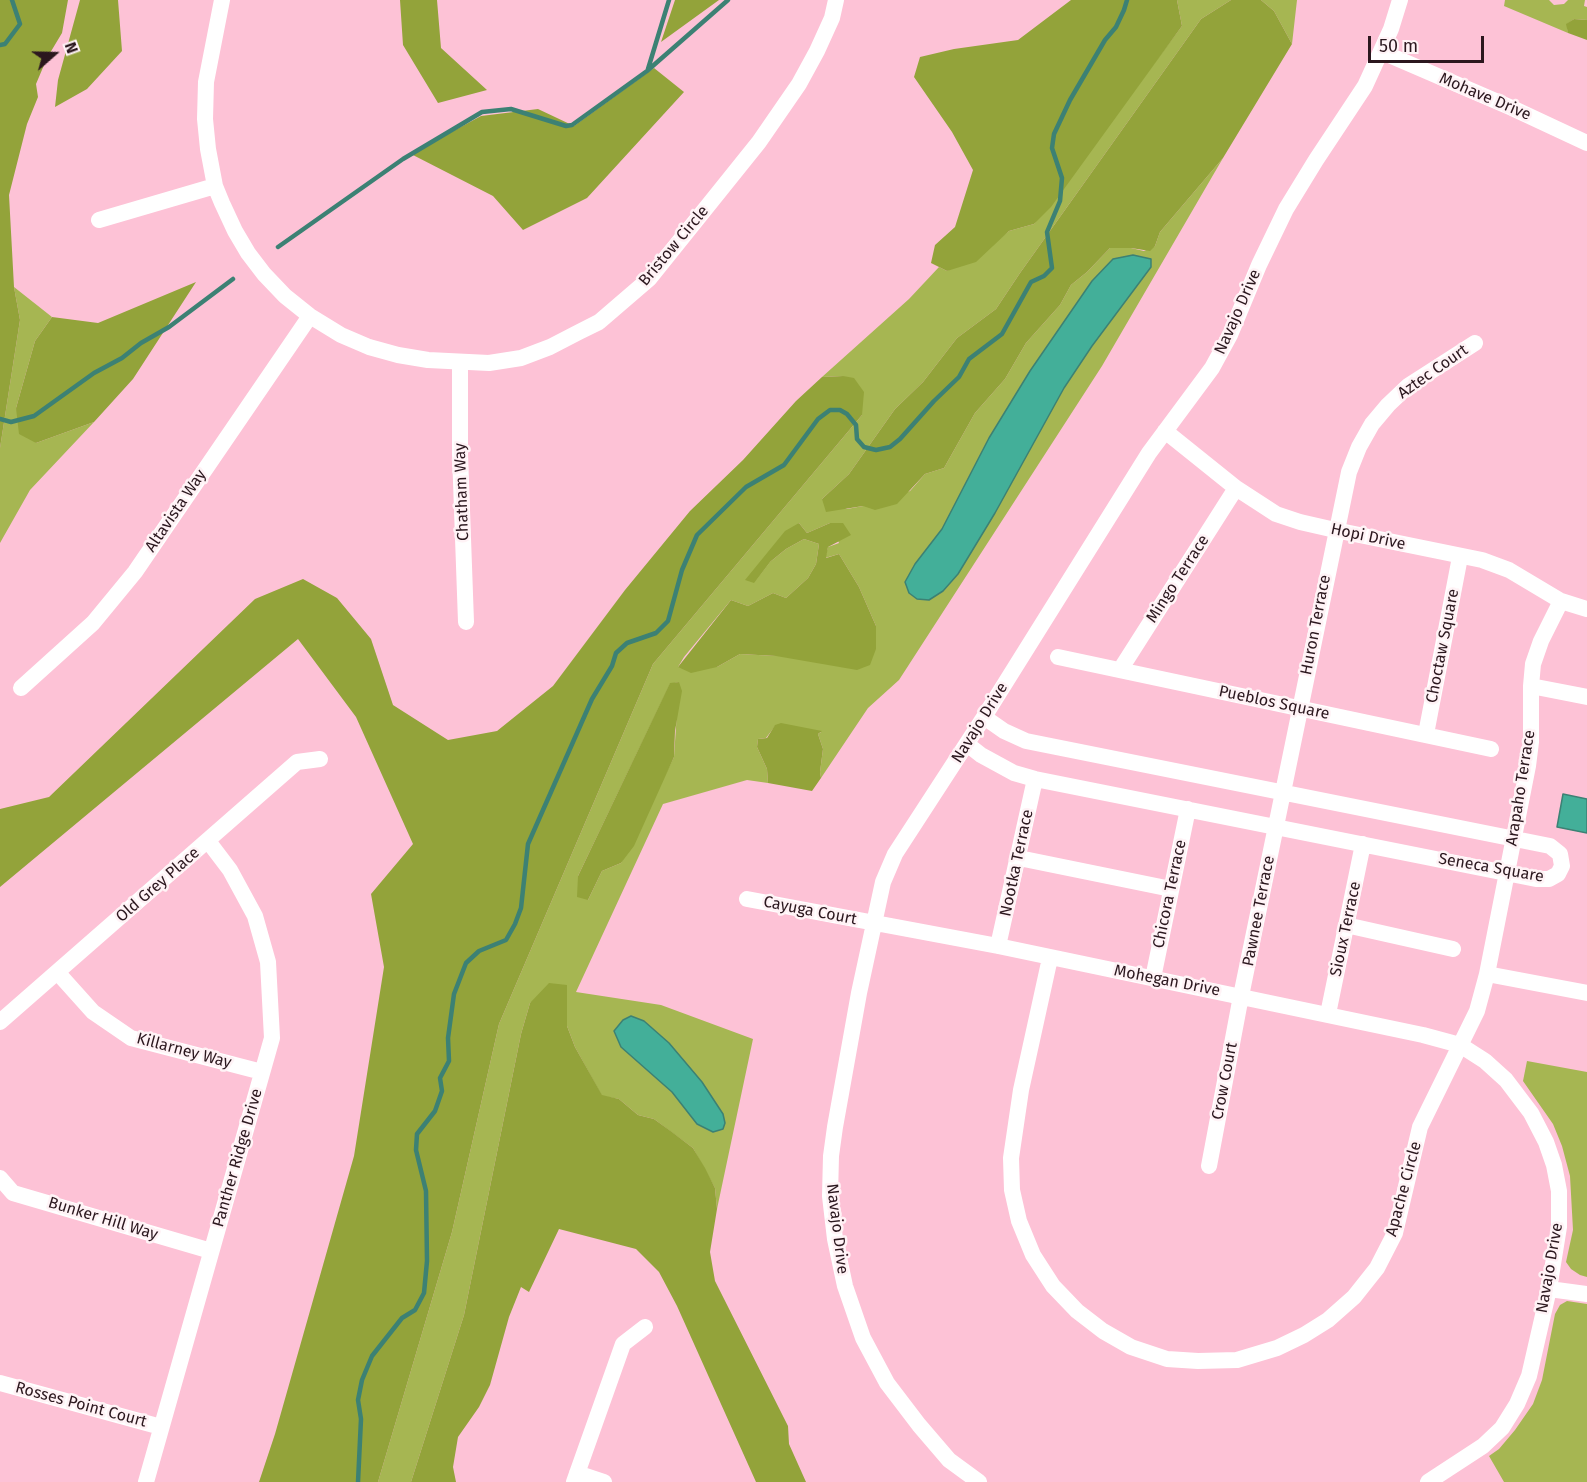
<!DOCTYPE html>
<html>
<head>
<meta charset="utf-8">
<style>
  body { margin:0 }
  #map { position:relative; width:1587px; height:1482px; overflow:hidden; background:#fdc2d6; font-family:"Fira Sans",sans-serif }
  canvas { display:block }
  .north { position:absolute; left:24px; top:24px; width:60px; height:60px; -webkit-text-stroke:4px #fff3f6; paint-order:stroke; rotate:70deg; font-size:16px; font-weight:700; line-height:24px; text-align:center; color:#2b171e }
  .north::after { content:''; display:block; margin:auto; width:21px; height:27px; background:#2b171e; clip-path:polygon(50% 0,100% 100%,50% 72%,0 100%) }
  .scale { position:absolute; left:1368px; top:36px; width:116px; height:27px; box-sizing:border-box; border:3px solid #2b171e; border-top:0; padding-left:8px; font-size:18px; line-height:21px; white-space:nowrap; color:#2b171e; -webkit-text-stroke:4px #fff3f6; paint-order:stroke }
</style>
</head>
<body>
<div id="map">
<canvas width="1587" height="1482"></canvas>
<div class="north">N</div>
<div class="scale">50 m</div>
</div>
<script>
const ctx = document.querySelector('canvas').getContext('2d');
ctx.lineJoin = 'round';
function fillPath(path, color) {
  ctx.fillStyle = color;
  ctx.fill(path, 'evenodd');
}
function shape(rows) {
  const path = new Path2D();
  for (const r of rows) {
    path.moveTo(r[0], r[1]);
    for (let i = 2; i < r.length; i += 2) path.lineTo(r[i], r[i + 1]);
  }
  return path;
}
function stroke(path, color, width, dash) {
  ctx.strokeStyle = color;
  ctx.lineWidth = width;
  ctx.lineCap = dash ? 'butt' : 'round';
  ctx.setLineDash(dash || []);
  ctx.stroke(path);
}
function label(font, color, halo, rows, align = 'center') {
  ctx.font = font + ' "Fira Sans",sans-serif';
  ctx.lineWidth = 5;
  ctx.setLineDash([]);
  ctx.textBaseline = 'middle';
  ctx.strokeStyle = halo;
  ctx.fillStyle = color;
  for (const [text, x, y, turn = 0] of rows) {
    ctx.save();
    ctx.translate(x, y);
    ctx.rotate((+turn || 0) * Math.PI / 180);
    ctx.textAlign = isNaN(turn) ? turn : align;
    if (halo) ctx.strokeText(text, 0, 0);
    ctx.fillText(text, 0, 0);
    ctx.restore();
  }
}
const green = shape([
  [1177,0,1231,0,1201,19,1020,273,996,309,957,338,923,382,895,409,849,474,822,499,847,509,863,506,910,491,925,474,944,468,975,413,1005,379,1026,343,1060,305,1071,285,1087,272,1110,248,1131,248,1144,251,1155,246,1160,232,1223,158,1102,366,899,680,868,708,821,778,820,772,823,749,818,734,821,732,775,726,766,738,758,739,757,747,767,769,768,783,747,780,663,804,576,992,661,1005,753,1039,717,1209,715,1188,693,1148,654,1119,638,1115,619,1099,602,1096,575,1047,567,1026,567,985,530,1003,521,1034,464,1315,411,1482,378,1482,452,1232,499,1024,653,664,862,415,843,376,822,377,909,299,939,267,947,271,994,243,1009,231,1034,224,1182,26],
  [799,523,807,533,830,523,839,543,828,547,825,558,839,554,859,587,876,626,876,649,776,656,740,654,717,667,678,667,684,657,731,600,748,606,773,593,786,598,808,578,816,564,819,544,804,539,786,549,770,562,754,583],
  [679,682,674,757,621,863,602,871,588,900,578,876,670,684],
  [1261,0,1297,0,1292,44,1274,11],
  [1505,0,1549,0,1554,5,1564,4,1568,0,1585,0,1584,6,1587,7,1587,20,1574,19,1567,24,1568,33,1504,6],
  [14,287,52,317,35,341,16,408,36,443,94,422,30,490,0,543,0,448,20,320],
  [1527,1061,1587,1072,1587,1277,1580,1275,1571,1269,1566,1262,1573,1230,1570,1176,1562,1146,1553,1124,1523,1081],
  [1567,1301,1587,1304,1587,1482,1504,1482,1489,1456,1499,1449,1515,1430,1533,1404,1542,1380,1555,1314,1560,1305]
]);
const forest = shape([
  [0,0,68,0,62,33,47,58,36,84,38,97,27,124,9,195,14,287,20,320,0,448],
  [80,0,118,0,122,51,87,89,55,107,58,80],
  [400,0,437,0,441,48,487,90,438,103,403,45],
  [675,0,719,0,661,42],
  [1071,0,1177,0,1182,26,1051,207,1034,224,1009,231,976,262,947,271,931,263,935,245,955,227,973,170,952,132,914,77,920,57,954,49,1018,40],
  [1231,0,1261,0,1274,11,1292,44,1223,158,1160,232,1155,246,1150,251,1131,248,1110,248,1087,272,1071,285,1060,305,1026,343,1005,379,975,413,944,468,925,474,897,504,875,510,863,506,826,512,822,499,849,474,895,409,923,382,957,338,996,309,1020,273,1201,19],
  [1574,19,1587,20,1587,40,1568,33,1566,24],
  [654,68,684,92,587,198,523,230,493,196,411,154,481,116,538,109,574,126],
  [196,282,133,379,94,422,36,443,19,434,16,408,35,341,52,317,98,323],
  [843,376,854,378,864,392,862,415,653,664,499,1024,452,1232,378,1482,259,1482,275,1434,354,1156,384,967,371,894,413,844,356,717,298,639,0,887,0,809,49,797,255,599,303,579,337,598,371,639,393,705,448,740,497,731,553,686,625,590,690,511,743,460,796,401,822,377],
  [799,523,807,533,830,523,843,523,851,535,828,547,826,558,839,554,859,587,876,626,876,649,870,665,857,670,776,656,740,654,717,667,691,673,678,667,731,600,748,606,773,593,786,598,808,578,816,564,819,544,804,539,786,549,770,562,754,583,745,580,785,531],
  [679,682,682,691,675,731,674,757,634,846,621,863,602,871,588,900,577,897,578,876,670,683],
  [781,723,822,731,818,734,823,749,820,772,821,778,812,791,768,783,767,769,757,747,758,739,767,738,775,725],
  [549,983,567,985,567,1026,575,1047,602,1095,619,1099,638,1115,654,1119,672,1132,693,1148,705,1168,715,1188,717,1209,710,1252,715,1281,788,1426,789,1444,806,1482,756,1482,677,1306,659,1272,636,1249,559,1229,529,1292,521,1287,509,1317,490,1385,479,1407,458,1437,453,1467,456,1482,411,1482,464,1315,521,1034,530,1003]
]);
const water = shape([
  [1133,255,1151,259,1151,267,1092,346,1064,388,995,513,958,574,943,591,929,600,917,599,909,593,905,582,915,564,942,529,989,438,1030,371,1092,281,1113,259,1133,255],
  [1563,794,1587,799,1587,833,1557,827,1563,794],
  [631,1016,644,1021,669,1043,702,1082,723,1114,725,1123,723,1129,713,1132,697,1124,672,1092,621,1047,614,1031,623,1020,631,1016]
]);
const stream = shape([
  [0,45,5,44,20,24,12,0],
  [648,69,669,0],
  [278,247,403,159,482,112,511,109,566,126,572,125,647,71,728,0],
  [0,419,11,422,34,416,94,373,122,358,141,343,169,327,233,279],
  [358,1482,361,1419,358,1400,362,1380,372,1356,402,1318,415,1310,424,1293,427,1261,426,1191,416,1150,417,1134,435,1111,442,1091,440,1078,449,1061,448,1038,454,994,466,963,479,951,506,940,515,924,521,908,528,844,592,699,612,666,616,653,627,643,656,633,668,621,682,570,697,535,746,487,784,465,818,419,830,410,840,410,847,414,856,425,857,439,864,447,876,450,890,447,900,439,934,401,959,377,969,359,1002,334,1031,282,1044,276,1052,268,1047,232,1060,201,1062,178,1052,148,1054,134,1070,100,1105,40,1116,27,1124,10,1127,0]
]);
const minor = shape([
  [222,0,206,82,205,119,208,149,215,186,222,203,235,231,248,253,264,274,285,296,310,316,341,335,369,347,398,355,428,360,489,363,521,358,550,347,579,332,599,322,649,279,759,142,799,84,817,51,832,18,836,0],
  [1382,52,1512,108,1587,143],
  [99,220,215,186],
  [460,362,460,454,466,622],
  [1165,431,1236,488,1276,514,1300,522,1335,530,1482,560,1509,570,1561,601,1587,609],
  [1058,657,1491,749],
  [1120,670,1236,488],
  [1531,686,1587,697],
  [21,688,93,623,135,572,310,316],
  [1426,734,1460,557],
  [967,744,981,755,1014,773,1035,779,1536,879,1549,879,1558,874,1562,866,1560,854,1550,846,1026,741,1004,731,984,717],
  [1019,858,1171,889],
  [747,899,998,946,1423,1035,1460,1045,1485,1061,1506,1080,1531,1113,1546,1142,1554,1165,1559,1191,1559,1227,1549,1289,1529,1376,1517,1404,1502,1428,1483,1446,1428,1482],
  [1346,925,1453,949],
  [998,946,1035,779],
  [1050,958,1021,1090,1011,1158,1012,1190,1019,1221,1033,1255,1053,1286,1077,1311,1103,1331,1131,1347,1167,1359,1198,1361,1237,1360,1277,1348,1304,1335,1328,1320,1354,1297,1377,1268,1395,1233,1420,1127,1477,1011,1487,974,1528,766,1531,742,1531,686,1533,664,1541,641,1561,601],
  [58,973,93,1012,131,1038,262,1072],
  [1487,974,1587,993],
  [1153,978,1188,809],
  [1328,1014,1363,844],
  [0,1022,297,762,320,759],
  [1209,1166,1241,996,1349,472,1359,447,1372,424,1388,405,1408,386,1475,343],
  [0,1178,13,1193,211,1251],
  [1549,1289,1587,1294],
  [0,1383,161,1427],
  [577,1473,604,1482],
  [146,1482,272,1038,268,962,255,916,230,870,208,841],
  [574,1482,623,1344,645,1327],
  [979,1482,949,1460,919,1425,887,1383,863,1338,845,1286,835,1239,830,1196,831,1156,835,1127,859,993,883,882,895,854,984,717,1149,453,1212,368,1230,335,1259,265,1286,209,1316,160,1365,86,1391,29,1400,0]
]);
const streetNames = [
  ["Mohave Drive",1485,97,23],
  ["Bristow Circle",674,246,-50],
  ["Navajo Drive",1238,312,-66],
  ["Aztec Court",1433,372,-35],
  ["Chatham Way",462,492,-92],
  ["Altavista Way",176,511,-56],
  ["Hopi Drive",1368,537,12],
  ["Mingo Terrace",1178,579,-57],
  ["Huron Terrace",1316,625,-79],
  ["Choctaw Square",1443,646,-79],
  ["Pueblos Square",1274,703,12],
  ["Navajo Drive",980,723,-58],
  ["Arapaho Terrace",1521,788,-81],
  ["Nootka Terrace",1017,863,-78],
  ["Seneca Square",1491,868,10],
  ["Old Grey Place",158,885,-41],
  ["Chicora Terrace",1170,894,-78],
  ["Cayuga Court",810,911,11],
  ["Pawnee Terrace",1259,911,-79],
  ["Sioux Terrace",1346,929,-78],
  ["Mohegan Drive",1167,981,11],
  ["Killarney Way",184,1051,15],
  ["Crow Court",1225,1081,-79],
  ["Panther Ridge Drive",238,1158,-74],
  ["Apache Circle",1404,1189,-75],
  ["Bunker Hill Way",103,1219,17],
  ["Navajo Drive",837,1229,83],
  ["Navajo Drive",1550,1268,-80],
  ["Rosses Point Court",81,1405,15]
];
fillPath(green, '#a6b652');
fillPath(forest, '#93a33a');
fillPath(water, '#43af99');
stroke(water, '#3c8174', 1.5);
stroke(stream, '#3c8174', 4.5);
stroke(minor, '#fff', 16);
label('16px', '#2b171e', '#fff3f6', streetNames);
</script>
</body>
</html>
